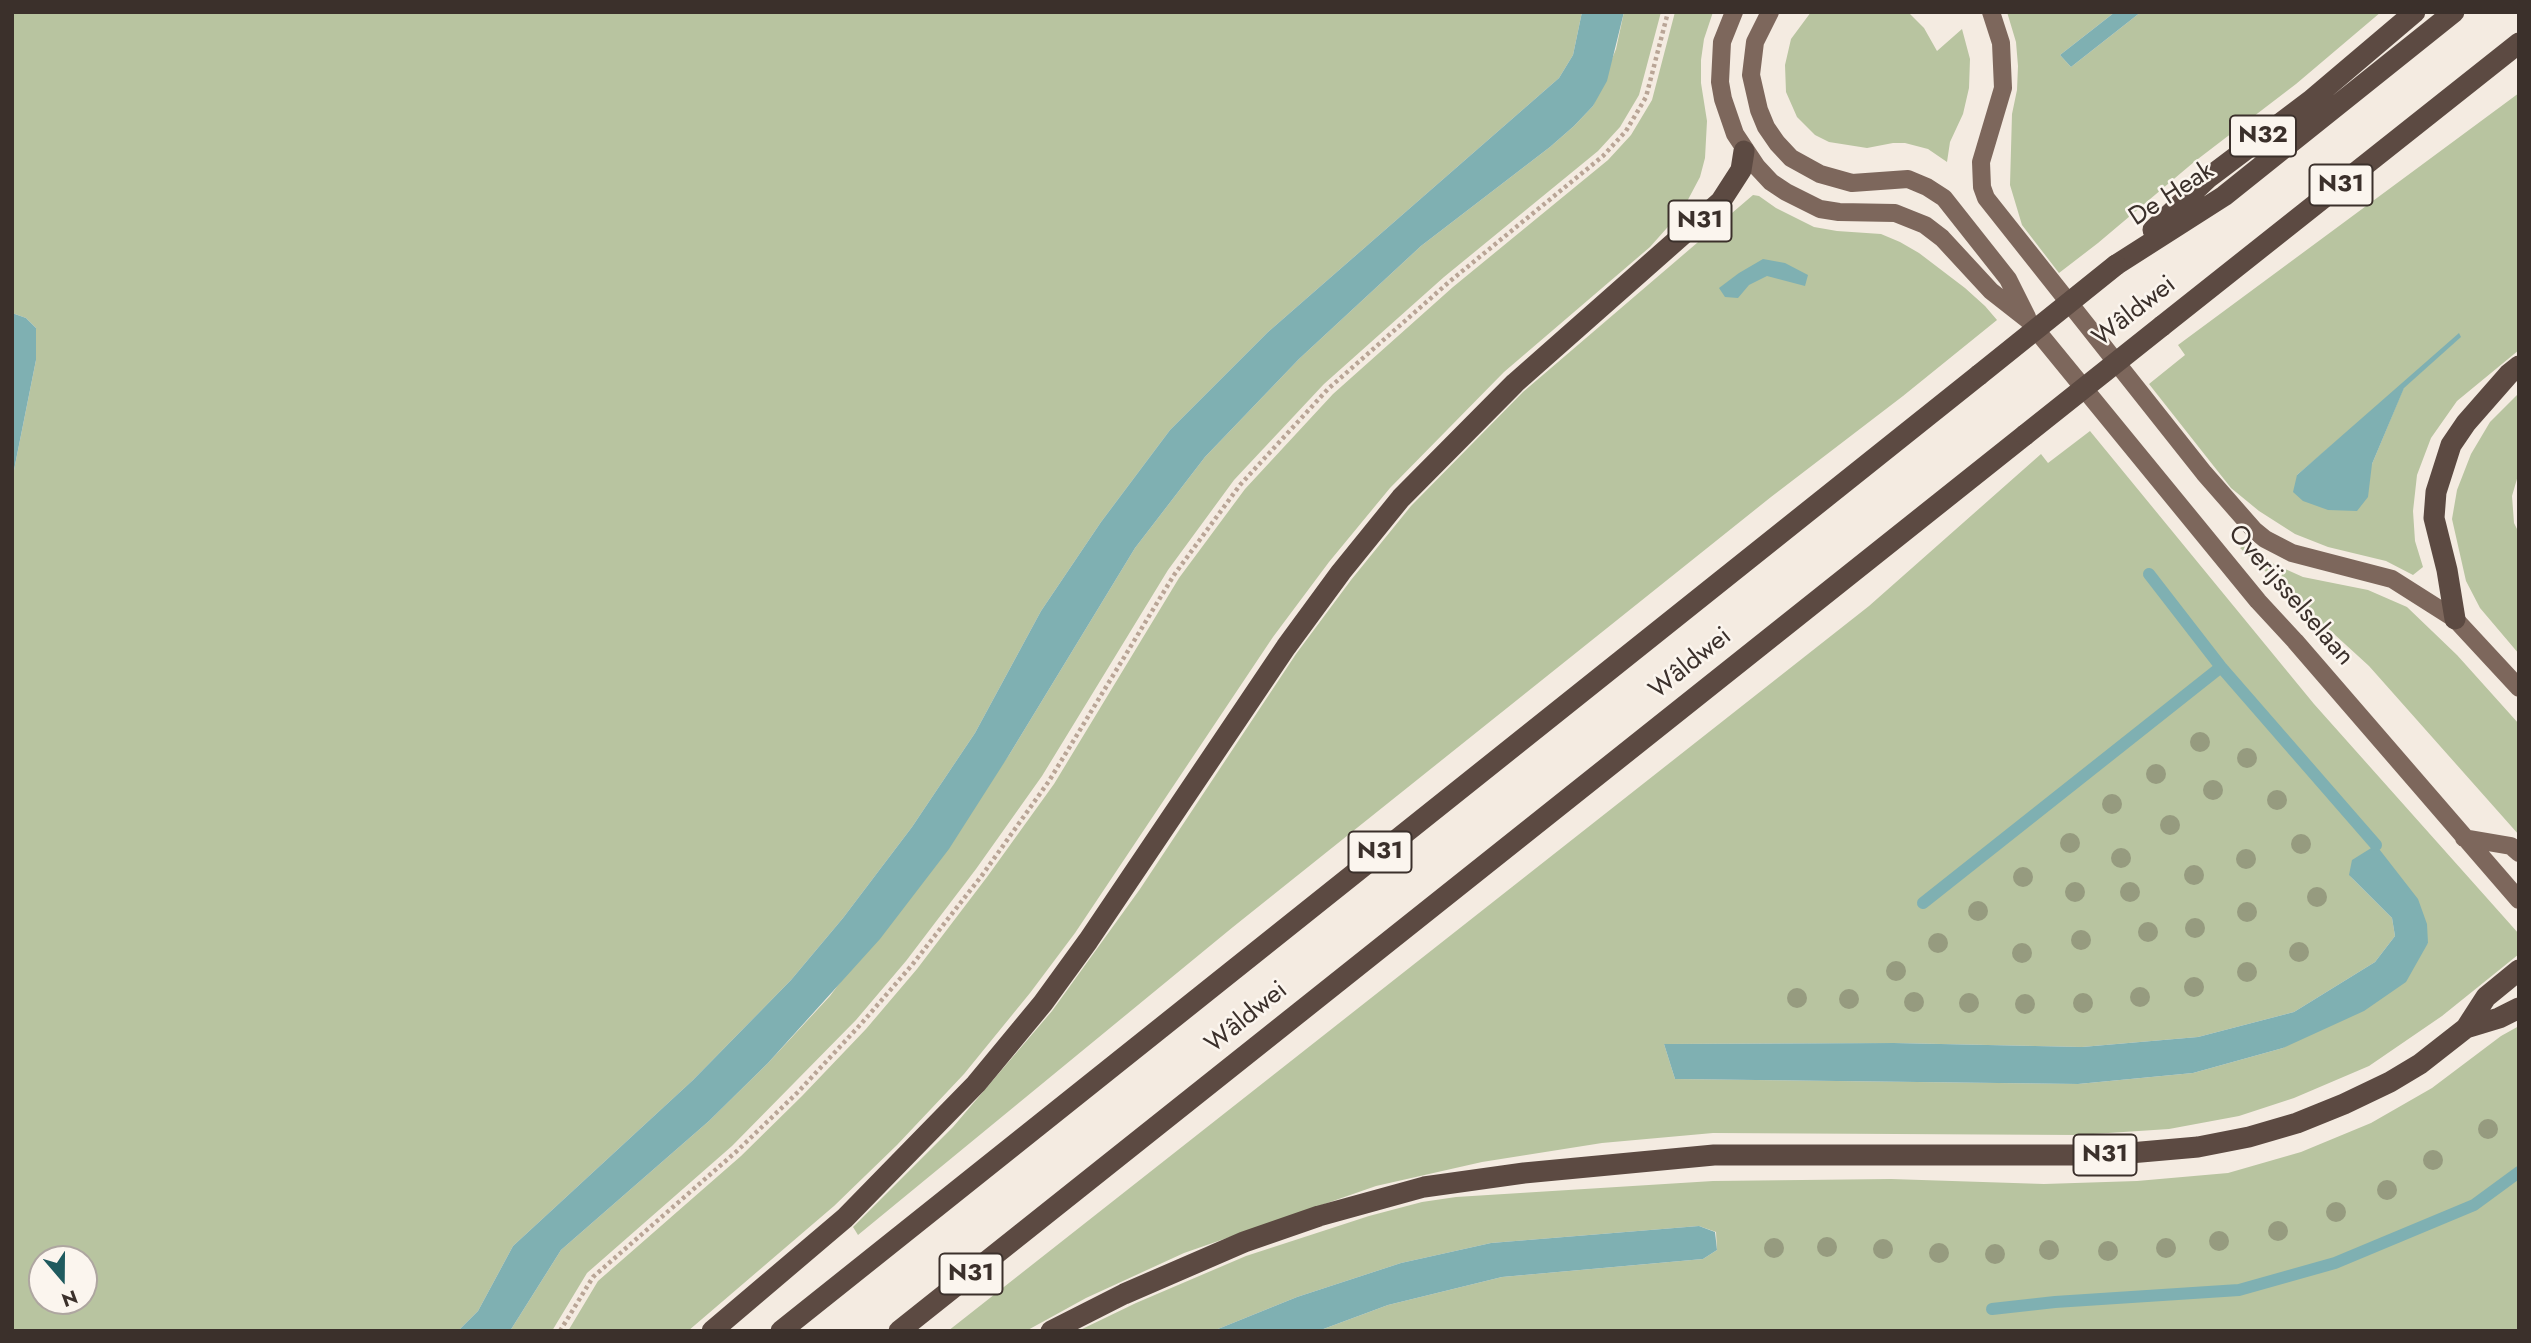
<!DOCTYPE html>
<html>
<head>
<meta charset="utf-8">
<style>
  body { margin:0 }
  #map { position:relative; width:2531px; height:1343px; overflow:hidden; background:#f4ebe1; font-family:Jost,sans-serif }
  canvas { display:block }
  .frame { position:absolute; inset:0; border:14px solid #3b302b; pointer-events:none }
  .north { position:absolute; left:28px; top:1245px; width:70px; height:70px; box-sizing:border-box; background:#fbf5ee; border:2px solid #aea6a0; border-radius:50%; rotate:160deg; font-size:19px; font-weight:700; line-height:28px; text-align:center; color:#3b302b }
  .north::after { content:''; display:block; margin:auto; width:24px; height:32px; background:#1f5a5e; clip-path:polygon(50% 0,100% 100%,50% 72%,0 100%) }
</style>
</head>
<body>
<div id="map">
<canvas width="2531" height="1343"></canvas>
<div class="frame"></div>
<div class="north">N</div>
</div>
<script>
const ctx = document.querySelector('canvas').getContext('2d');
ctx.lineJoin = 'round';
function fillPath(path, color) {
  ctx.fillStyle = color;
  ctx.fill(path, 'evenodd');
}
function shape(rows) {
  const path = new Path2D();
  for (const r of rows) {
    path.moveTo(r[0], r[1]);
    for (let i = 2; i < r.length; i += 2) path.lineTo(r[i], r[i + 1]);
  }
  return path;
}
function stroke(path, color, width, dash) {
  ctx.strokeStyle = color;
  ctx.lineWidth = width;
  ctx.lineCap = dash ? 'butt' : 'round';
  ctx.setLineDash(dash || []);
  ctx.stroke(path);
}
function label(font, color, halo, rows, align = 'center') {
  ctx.font = font + ' Jost,sans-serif';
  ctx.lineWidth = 5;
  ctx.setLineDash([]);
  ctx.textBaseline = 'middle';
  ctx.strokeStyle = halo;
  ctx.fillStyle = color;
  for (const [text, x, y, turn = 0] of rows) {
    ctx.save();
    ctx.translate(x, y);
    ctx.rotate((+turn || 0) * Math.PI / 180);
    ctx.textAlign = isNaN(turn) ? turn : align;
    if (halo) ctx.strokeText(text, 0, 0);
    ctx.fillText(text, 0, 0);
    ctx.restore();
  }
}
const green = shape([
  [12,12,1582,12,1573,55,1559,78,1268,332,1170,430,1101,522,1041,611,975,733,912,827,843,918,791,980,693,1080,513,1246,478,1311,458,1331,12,1331,12,480,36,360,36,328,26,318,12,313],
  [42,1259,84,1259,84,1301,42,1301],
  [1624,12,1661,12,1639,95,1620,127,1598,151,1444,277,1324,384,1234,480,1168,570,1042,776,976,869,906,961,856,1020,732,1146,587,1273,552,1331,510,1331,561,1250,709,1121,768,1063,830,996,1009,755,1135,548,1205,457,1299,359,1421,246,1550,147,1574,126,1593,106,1616,49],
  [1675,12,1713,12,1704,39,1701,60,1701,83,1707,121,1705,158,1700,177,1682,211,1650,247,1504,372,1390,488,1329,562,1273,637,1075,933,1030,993,964,1074,897,1145,834,1206,688,1331,568,1331,598,1281,741,1156,802,1096,866,1029,917,969,987,877,1054,784,1179,578,1245,489,1333,394,1453,287,1608,160,1631,135,1652,100],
  [1811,12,1908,12,1924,28,1937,51,1962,29,1970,59,1969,88,1963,114,1950,142,1947,162,1928,149,1905,143,1893,143,1867,148,1829,142,1815,135,1797,117,1786,92,1785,65,1791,39],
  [2007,12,2115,12,2060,55,2071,67,2141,12,2381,12,2296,84,2194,162,2098,243,2059,273,2022,225,2010,185,2012,114,2017,90,2018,66,2016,42],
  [2519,93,2519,350,2457,401,2431,438,2417,475,2413,511,2415,541,2423,567,2413,575,2386,561,2328,547,2295,534,2259,511,2231,488,2149,384,2185,355,2178,345],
  [2460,337,2404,387,2372,464,2297,475],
  [1753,195,1759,196,1776,208,1814,227,1837,231,1881,234,1900,242,1919,253,1965,288,1985,306,1997,320,1903,396,1771,497,1233,927,858,1235,853,1227,953,1127,1052,1011,1140,889,1296,654,1351,580,1411,506,1523,392],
  [2519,393,2519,472,2512,496,2514,523,2519,533,2519,654,2480,608,2466,581,2452,519,2457,490,2471,454,2490,422],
  [2090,431,2314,704,2519,934,2519,954,2442,1016,2369,1066,2294,1098,2239,1116,2169,1129,2078,1135,1713,1133,1602,1143,1482,1162,1376,1186,1184,1253,1086,1298,1026,1331,948,1331,1869,606,2041,454,2048,463],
  [2349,875,2428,943,2283,1048,2193,1073,2078,1084,1675,1079,1664,1044,1894,1043,2082,1047,2198,1037,2294,1012,2375,962,2395,936,2392,918],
  [2246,544,2274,564,2303,577,2368,590,2407,607,2457,655,2519,724,2519,835,2369,666,2240,548],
  [2519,1026,2519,1331,1318,1331,1388,1305,1502,1277,1703,1259,1717,1250,1716,1232,1699,1226,1491,1243,1401,1263,1297,1297,1213,1331,1078,1331,1136,1303,1246,1256,1369,1216,1422,1202,1456,1197,1713,1181,1891,1179,2044,1184,2137,1181,2228,1173,2301,1152,2371,1123,2432,1088,2501,1036]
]);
const water = shape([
  [1582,12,1624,12,1607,81,1593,106,1574,126,1550,147,1421,246,1299,359,1205,457,1135,548,1009,755,949,849,880,939,768,1063,709,1121,561,1250,510,1331,458,1331,478,1311,513,1246,693,1080,791,980,843,918,912,827,975,733,1041,611,1101,522,1170,430,1268,332,1559,78,1573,55],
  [2115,12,2141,12,2071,67,2060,55],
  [1763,259,1785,263,1808,275,1805,286,1767,276,1749,285,1738,298,1725,297,1719,288,1739,273],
  [12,313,26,318,36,328,36,360,12,480],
  [2459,333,2461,337,2404,388,2372,464,2368,497,2357,511,2328,510,2303,501,2293,492,2297,475],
  [2376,845,2418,899,2427,924,2428,943,2406,982,2364,1011,2283,1048,2193,1073,2078,1084,1675,1079,1664,1044,1894,1043,2082,1047,2198,1037,2294,1012,2375,962,2395,936,2392,918,2349,875,2352,860],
  [1699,1226,1715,1232,1717,1250,1703,1259,1502,1277,1388,1305,1318,1331,1213,1331,1297,1297,1401,1263,1491,1243]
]);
const stream = shape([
  [2149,574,2221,667,2376,845],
  [1923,903,2221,667],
  [1992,1309,2055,1302,2239,1290,2335,1263,2474,1205,2519,1172]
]);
const path = shape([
  [560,1331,593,1277,737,1151,798,1092,861,1024,912,965,983,874,1049,781,1174,575,1240,485,1328,389,1449,282,1603,156,1626,131,1646,97,1668,12]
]);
const primary = shape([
  [1734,12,1722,42,1720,82,1723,99,1735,134,1757,167,1771,182,1786,192,1820,209,1839,212,1895,213,1925,225,1942,238,1991,291,2028,320,2258,601,2295,641,2519,900],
  [1770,12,1755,42,1751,75,1759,110,1766,127,1777,143,1791,158,1820,174,1852,183,1908,179,1927,187,1944,198,2008,279,2027,317],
  [1991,12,2001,43,2003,88,1981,162,1982,187,1986,198,2204,473,2254,530,2265,539,2292,553,2392,579,2455,619,2519,688],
  [2464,838,2511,846,2519,853]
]);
const highway = shape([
  [2153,230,2208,178,2310,101,2415,12],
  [2116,265,2224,196,2454,12],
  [2162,326,2519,43],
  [2455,619,2447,570,2434,518,2436,492,2451,445,2466,423,2509,374,2519,366],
  [2466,1028,2499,1018,2519,1008],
  [712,1331,845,1218,976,1084,1043,1003,1088,941,1286,647,1341,572,1401,498,1515,383,1721,201,1741,170,1744,151],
  [781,1331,1979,375],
  [899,1331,2025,435],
  [1051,1331,1124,1294,1244,1242,1319,1216,1424,1187,1524,1173,1714,1155,2107,1155,2198,1147,2249,1137,2297,1123,2344,1104,2390,1082,2420,1064,2466,1028,2486,997,2519,970]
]);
const highwayBridge = shape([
  [1979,375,2116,265],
  [2025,435,2162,326]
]);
const trees = [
  [2200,742],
  [2247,758],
  [2156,774],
  [2213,790],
  [2277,800],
  [2112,804],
  [2170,825],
  [2070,843],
  [2301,844],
  [2121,858],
  [2246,859],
  [2194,875],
  [2023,877],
  [2075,892],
  [2130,892],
  [2317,897],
  [1978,911],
  [2247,912],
  [2195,928],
  [2148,932],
  [2081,940],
  [1938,943],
  [2299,952],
  [2022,953],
  [1896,971],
  [2247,972],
  [2194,987],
  [2140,997],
  [1797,998],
  [1849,999],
  [1914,1002],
  [1969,1003],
  [2083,1003],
  [2025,1004],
  [2488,1129],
  [2433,1160],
  [2387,1190],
  [2336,1212],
  [2278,1231],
  [2219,1241],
  [1827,1247],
  [1774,1248],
  [2166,1248],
  [1883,1249],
  [2049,1250],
  [2108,1251],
  [1939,1253],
  [1995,1254]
];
const shields = [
  [2263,136,66],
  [2341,185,63],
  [1700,221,63],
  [1380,852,63],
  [2105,1155,63],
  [971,1274,63]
];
const shieldNames = [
  ["N32",2263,136],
  ["N31",2341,185],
  ["N31",1700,221],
  ["N31",1380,852],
  ["N31",2105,1155],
  ["N31",971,1274]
];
const streetNames = [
  ["De Heak",2172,195,-33],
  ["Wâldwei",2135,312,-38],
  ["Overijsselselaan",2290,596,49],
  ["Wâldwei",1691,664,-39],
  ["Wâldwei",1247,1018,-39]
];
fillPath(green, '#b8c4a0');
fillPath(water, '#7fb0b2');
stroke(stream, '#7fb0b2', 12);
stroke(path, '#b9a596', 4.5, [3.5, 3.5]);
stroke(primary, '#7d675c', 18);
stroke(highway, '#5c4a42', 21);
stroke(highwayBridge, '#5c4a42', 21);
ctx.fillStyle = '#969b7f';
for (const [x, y] of trees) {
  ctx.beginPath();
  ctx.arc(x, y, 10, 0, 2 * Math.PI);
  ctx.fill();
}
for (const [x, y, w] of shields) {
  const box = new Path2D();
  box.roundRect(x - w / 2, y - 20.5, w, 41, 5);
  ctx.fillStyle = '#fbf5ee';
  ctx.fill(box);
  stroke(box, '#3b302b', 2);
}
label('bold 24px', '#3b302b', null, shieldNames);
label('26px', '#3b302b', '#fbf5ee', streetNames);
</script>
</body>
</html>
